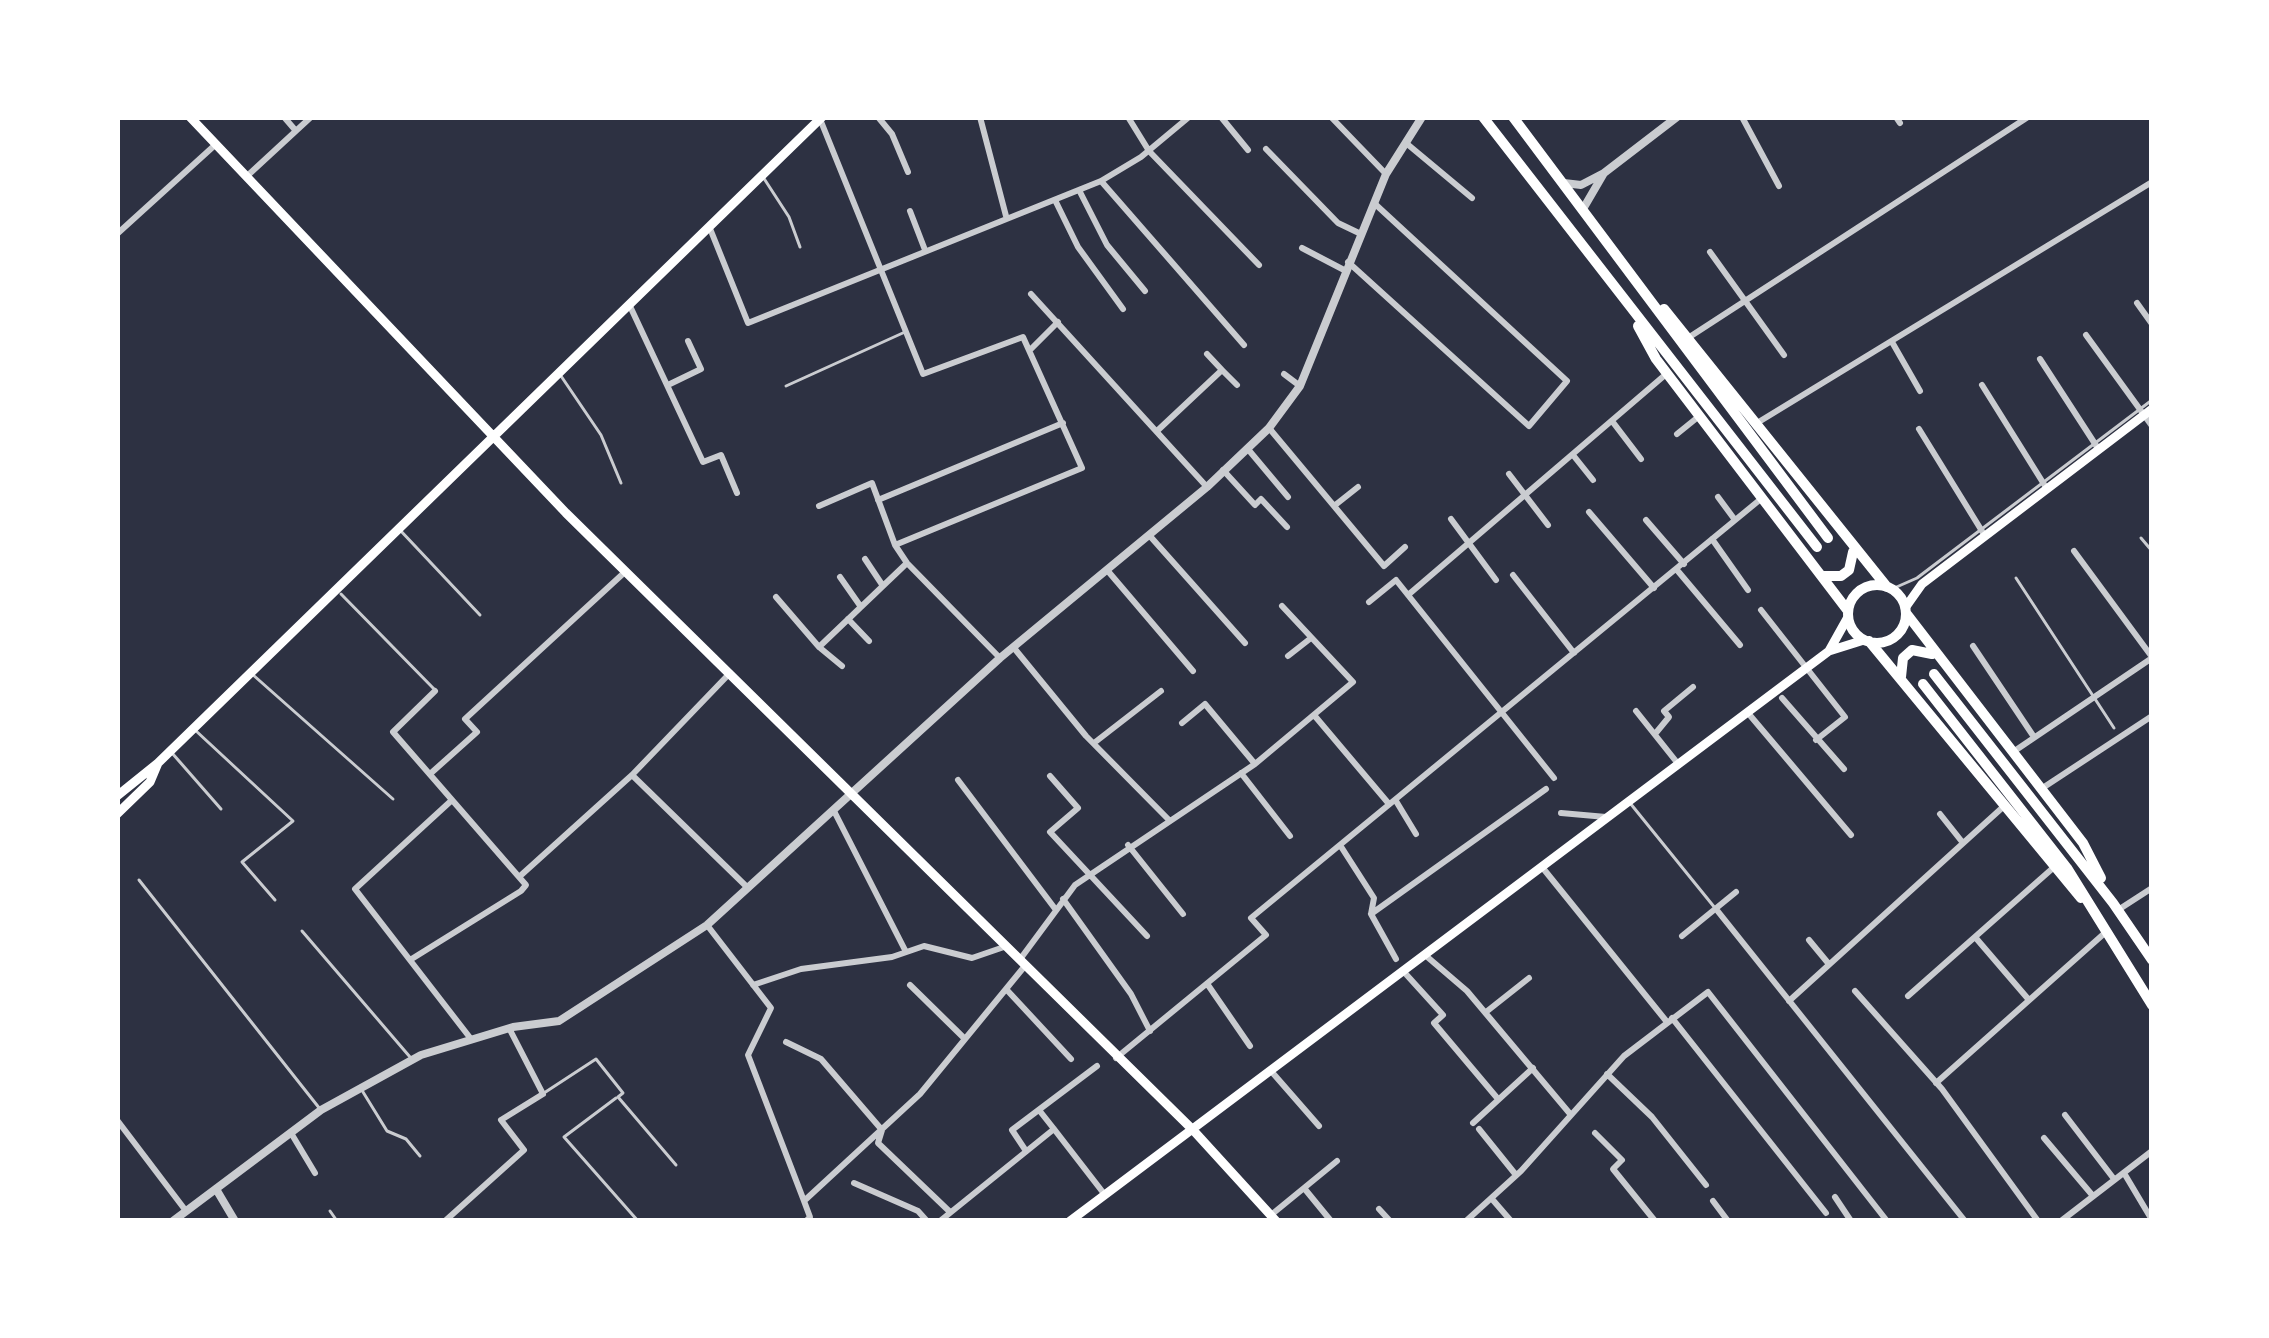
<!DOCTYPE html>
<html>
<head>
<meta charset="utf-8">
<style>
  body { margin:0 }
  #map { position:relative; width:2269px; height:1338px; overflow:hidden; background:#2d3142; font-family:"PT Sans",sans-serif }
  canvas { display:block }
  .frame { position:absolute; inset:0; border:120px solid #fff; pointer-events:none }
</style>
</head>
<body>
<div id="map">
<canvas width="2269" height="1338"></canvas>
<div class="frame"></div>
</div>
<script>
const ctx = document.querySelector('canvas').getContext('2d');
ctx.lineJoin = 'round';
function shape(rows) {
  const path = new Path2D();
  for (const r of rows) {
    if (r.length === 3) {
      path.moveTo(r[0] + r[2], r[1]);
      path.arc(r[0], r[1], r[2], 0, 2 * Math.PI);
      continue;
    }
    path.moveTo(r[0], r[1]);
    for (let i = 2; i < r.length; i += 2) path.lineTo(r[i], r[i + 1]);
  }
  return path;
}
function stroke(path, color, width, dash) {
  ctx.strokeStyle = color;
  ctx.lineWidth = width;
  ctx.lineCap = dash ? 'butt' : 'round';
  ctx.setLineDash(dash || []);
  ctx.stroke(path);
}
const service = shape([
  [763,177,789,217,800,247],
  [561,376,601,435,621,483],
  [786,386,905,332],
  [399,529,480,615],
  [2141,538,2152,551],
  [2016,578,2114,728],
  [1892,589,1917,578,2152,400],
  [341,594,435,690],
  [252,674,393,799],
  [195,730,293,821,242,862,275,900],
  [172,753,221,809],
  [1630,803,1715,908],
  [139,880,320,1109],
  [302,931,410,1057],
  [363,1092,387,1131,406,1139,420,1156],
  [544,1093,596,1059,623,1093,618,1097,676,1165],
  [616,1098,564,1137,638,1221],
  [330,1211,337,1221]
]);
const minor = shape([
  [284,117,296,131],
  [878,117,892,134,908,172],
  [980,117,1006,216],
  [1128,117,1149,151,1259,265],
  [1221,117,1248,150],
  [1331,117,1386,174],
  [1742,117,1779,186],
  [1896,117,1900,123],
  [820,119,923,374,1023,337,1082,468,895,545],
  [1406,143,1472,198],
  [1266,149,1338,223,1361,234],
  [246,177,311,117],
  [1101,181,1244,345],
  [1079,190,1107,245,1145,291],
  [1055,200,1078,247,1123,309],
  [910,211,925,250],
  [709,226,748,323,1101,181,1141,157,1189,117],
  [117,234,215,145],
  [1302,248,1346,271],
  [1710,252,1784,355],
  [1348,262,1529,426,1567,381,1374,203],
  [1031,294,1207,487],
  [2137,303,2152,324],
  [629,304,703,462,721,455,737,493],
  [2086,335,2152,426],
  [1691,336,2028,117],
  [1892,342,1920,391],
  [1031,349,1058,322],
  [1207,354,1222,370],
  [2040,359,2099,450],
  [1284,374,1300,386],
  [670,384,701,369,688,341],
  [1982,385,2047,489],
  [1612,421,1641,459],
  [1757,423,2152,182],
  [1269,428,1384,566,1405,547],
  [1919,429,1985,536],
  [1157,431,1222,370,1237,385],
  [1677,434,1698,417],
  [1247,448,1288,497],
  [1573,455,1593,480],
  [1223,470,1255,505,1261,499,1287,527],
  [1509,474,1548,525],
  [1718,497,1735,520],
  [878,500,1063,423],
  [819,506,872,483,895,545,907,563,1000,658],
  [1334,506,1358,487],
  [1589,512,1654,588],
  [1451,519,1496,580],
  [1646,520,1684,564],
  [1149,535,1245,643],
  [1712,539,1748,590],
  [2074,551,2152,657],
  [865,559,883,586],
  [1107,570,1193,671],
  [1677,570,1740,645],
  [1513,575,1574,653],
  [840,577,861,607],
  [1408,595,1665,375],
  [776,597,819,647],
  [1369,602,1396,580,1554,778],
  [1761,610,1845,717,1816,740],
  [848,619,869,641],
  [1973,646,2034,737],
  [1014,648,1086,736,1168,819],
  [1288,656,1311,638],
  [842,666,819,647,907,563],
  [435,691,393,732,519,877],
  [1782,698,1844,769],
  [1636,711,1679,765],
  [1748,713,1851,835],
  [1314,715,1389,804],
  [1182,723,1205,704,1255,764],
  [1655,734,1669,717,1664,711,1693,687],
  [1094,743,1161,691],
  [2013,752,2152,658],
  [1241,773,1290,836],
  [430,774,477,732,465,719,626,571],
  [632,775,748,888],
  [1050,776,1078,808,1050,832,1147,936],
  [958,780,1056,910],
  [2041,789,2152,716],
  [452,800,355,889,471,1039],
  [1396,801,1416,834],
  [834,811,906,952],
  [1561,813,1606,817],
  [1940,814,1963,843],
  [1128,845,1183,914],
  [1340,845,1374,898,1371,914,1396,959],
  [1542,867,1667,1022],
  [1063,899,1131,994,1150,1031],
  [1716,909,1965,1221],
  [2118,910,2152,888],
  [1371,914,1546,789],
  [707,925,771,1008,748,1055,804,1201],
  [1682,936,1736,892],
  [1975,937,2029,1000],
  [1809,940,1828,963],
  [1425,955,1467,991,1571,1115],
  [1021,958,1075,885,1255,764,1353,682,1282,606],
  [410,960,521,891,526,885,519,877,632,775,730,673],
  [1404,972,1443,1015,1434,1023,1498,1099],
  [753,985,801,969,892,957,924,946,972,958,1004,947],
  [910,985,965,1039],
  [1208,985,1250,1046],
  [1006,989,1071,1059],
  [1855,991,1942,1089,2038,1221],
  [1908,996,2053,868],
  [1789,1001,2003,807],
  [1486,1012,1529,978],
  [1672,1018,1826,1213],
  [786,1042,821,1059,882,1130,878,1143,949,1211],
  [1116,1058,1266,935,1251,918,1762,498],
  [1271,1071,1319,1126],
  [1607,1074,1652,1117,1706,1185],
  [1936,1083,2107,931],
  [1039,1110,1054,1129],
  [2065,1115,2114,1179],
  [117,1120,186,1211],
  [1473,1123,1533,1068],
  [1479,1129,1516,1175],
  [291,1133,315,1173],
  [1595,1133,1622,1160,1613,1169,1655,1221],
  [2044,1138,2093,1196],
  [1026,1151,1012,1130,1097,1066],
  [2124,1173,2152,1220],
  [854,1183,918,1211,927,1221],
  [1304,1188,1331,1221],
  [1835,1197,1851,1221],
  [1492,1199,1511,1221],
  [1713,1201,1728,1221],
  [1379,1209,1390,1221],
  [1271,1215,1337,1161],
  [445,1221,524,1150,501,1120,543,1094,509,1028],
  [806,1221,810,1217,804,1201,920,1094,1024,967],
  [940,1221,1054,1129,1105,1195],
  [1466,1221,1521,1171,1624,1056,1708,992,1887,1221],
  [2061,1221,2152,1151]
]);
const tertiary = shape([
  [1604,173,1677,117],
  [1564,183,1581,185,1604,173,1583,209],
  [216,1189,235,1221],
  [173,1221,321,1110,421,1055,513,1027,559,1021,707,925,1000,658,1207,487,1269,428,1300,386,1386,174,1422,117]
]);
const primary = shape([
  [190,117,566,513,1193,1130,1276,1221],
  [1905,608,1922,584,2152,409],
  [1829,651,1848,617],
  [117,796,158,763,822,117],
  [117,814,150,782,158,763],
  [1070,1221,1829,651,1864,640]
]);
const trunk = shape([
  [1483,117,1817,547],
  [1513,117,1828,538],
  [1664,309,1887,587],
  [1638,326,1656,359,1848,611],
  [1823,576,1841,576,1849,570,1853,552],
  [1877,614,29],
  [1906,613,2083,843,2101,878],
  [1869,641,2081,898],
  [1934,674,2113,903,2152,960],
  [1901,677,1903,658,1912,650,1932,654],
  [1923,684,2067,868,2152,1005]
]);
stroke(service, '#caccd0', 3);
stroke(minor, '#caccd0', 6);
stroke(tertiary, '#caccd0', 8);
stroke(primary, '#fff', 9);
stroke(trunk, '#fff', 10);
</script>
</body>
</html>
